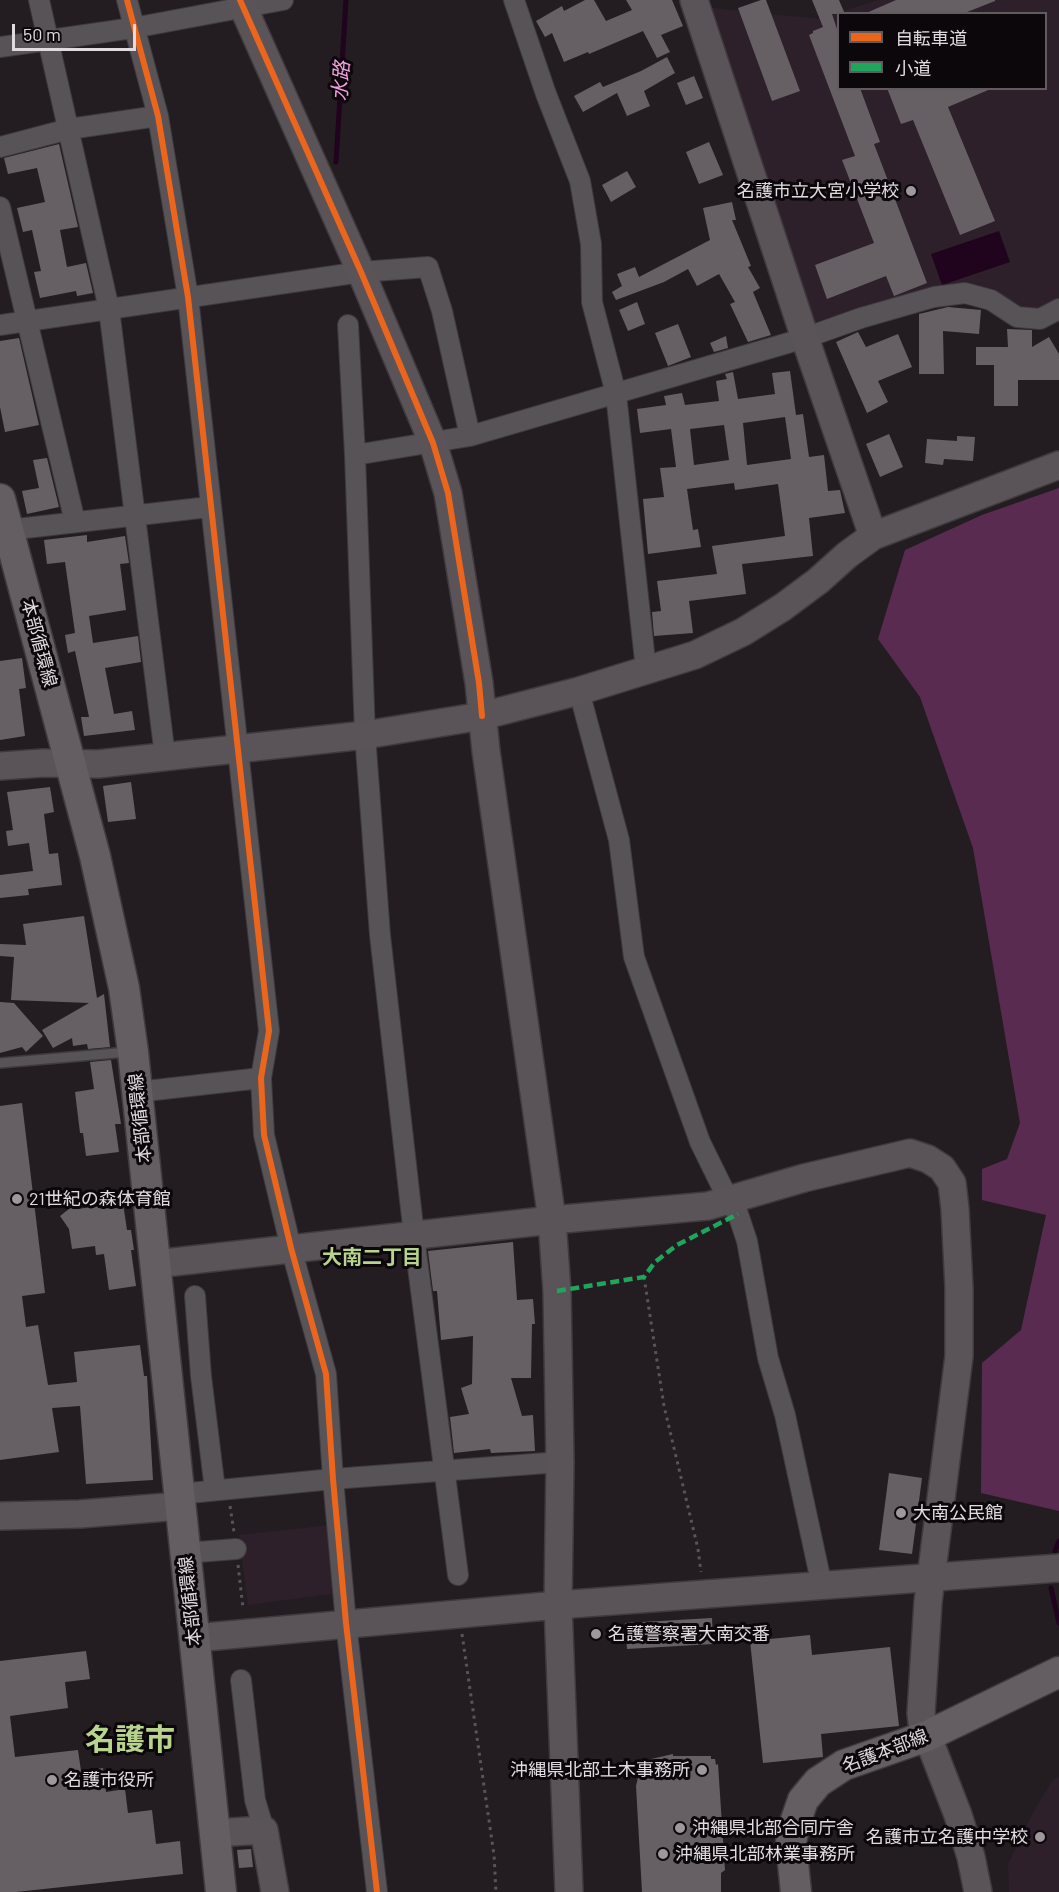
<!DOCTYPE html>
<html>
<head>
<meta charset="utf-8">
<style>
  body { margin:0 }
  #map { position:relative; width:1059px; height:1892px; overflow:hidden; background:#231d21; font-family:Barlow,"Noto Sans JP",sans-serif }
  canvas { display:block }
  .legend { position:absolute; left:837px; top:12px; width:210px; height:78px; box-sizing:border-box; background:#0b070a; border:2px solid #615b5f; margin:0; padding:8px 10px; list-style:none; font-size:18px; color:#e1dadf }
  .legend li { display:flex; align-items:center; gap:12px; height:30px }
  .legend b { width:30px; border:2px solid #615b5f }
  .scale { position:absolute; left:12px; top:24px; width:124px; height:27px; box-sizing:border-box; border:3px solid #e1dadf; border-top:0; padding-left:8px; font-size:18px; line-height:21px; white-space:nowrap; color:#e1dadf; -webkit-text-stroke:4px #0b070a; paint-order:stroke }
</style>
</head>
<body>
<div id="map">
<canvas width="1059" height="1892"></canvas>
<ul class="legend">
<li><b style="height:8px;background:#eb651d"></b>自転車道</li>
<li><b style="height:8px;background:#20a55d"></b>小道</li>
</ul>
<div class="scale">50 m</div>
</div>
<script>
const ctx = document.querySelector('canvas').getContext('2d');
ctx.lineJoin = 'round';
function fillPath(path, color) {
  ctx.fillStyle = color;
  ctx.fill(path, 'evenodd');
}
function shape(rows) {
  const path = new Path2D();
  for (const r of rows) {
    path.moveTo(r[0], r[1]);
    for (let i = 2; i < r.length; i += 2) path.lineTo(r[i], r[i + 1]);
  }
  return path;
}
function stroke(path, color, width, dash) {
  ctx.strokeStyle = color;
  ctx.lineWidth = width;
  ctx.lineCap = dash ? 'butt' : 'round';
  ctx.setLineDash(dash || []);
  ctx.stroke(path);
}
function label(font, color, halo, rows, align = 'center') {
  ctx.font = font + ' Barlow,"Noto Sans JP",sans-serif';
  ctx.lineWidth = 6;
  ctx.setLineDash([]);
  ctx.textBaseline = 'middle';
  ctx.strokeStyle = halo;
  ctx.fillStyle = color;
  for (const [text, x, y, turn = 0] of rows) {
    ctx.save();
    ctx.translate(x, y);
    ctx.rotate((+turn || 0) * Math.PI / 180);
    ctx.textAlign = isNaN(turn) ? turn : align;
    if (halo) ctx.strokeText(text, 0, 0);
    ctx.fillText(text, 0, 0);
    ctx.restore();
  }
}
const built = shape([
  [878,0,1059,0,1059,309,1040,319,965,293,805,338,712,8,820,19],
  [838,14,1046,14,1046,88,838,88],
  [331,1525,338,1593,248,1605,239,1535],
  [1059,1777,1059,1892,1009,1892,1008,1864,1034,1811,1053,1780]
]);
const forest = shape([
  [1059,488,1059,1511,981,1493,982,1363,1021,1330,1046,1215,982,1200,982,1169,1007,1159,1020,1123,973,848,920,697,878,639,905,550,982,515]
]);
const water = shape([
  [999,231,1010,262,942,285,931,254]
]);
const stream = shape([
  [336,162,346,0],
  [1055,1551,1059,1541],
  [1051,1588,1059,1623]
]);
const building = shape([
  [585,0,594,0,606,21,632,10,626,0,672,0,683,26,661,35,670,52,657,58,643,31,589,54,588,52,564,62,552,33,545,37,536,21,562,6,564,11],
  [761,0,766,0,800,91,772,101,738,8],
  [812,0,839,0,845,14,832,14,838,32,838,88,860,88,880,142,874,144,927,283,894,296,886,276,827,299,815,265,874,243,842,160,855,156,809,35,813,33,813,31,823,27],
  [896,0,995,0,995,1,962,14,864,14],
  [667,57,675,73,644,91,650,106,627,116,617,93,583,112,574,96,600,82,603,87,641,71],
  [694,76,703,98,686,105,677,83],
  [887,88,993,88,948,107,995,221,960,235,913,120,901,124],
  [709,142,723,175,699,184,686,152],
  [59,144,78,227,60,230,67,267,86,263,93,293,77,296,76,291,40,298,34,272,41,271,32,230,23,232,17,208,45,202,37,168,8,174,4,158],
  [627,171,636,187,611,202,602,185],
  [732,202,736,220,732,220,751,266,748,267,760,288,753,292,771,335,748,342,730,304,735,302,719,274,697,286,688,269,664,282,616,300,612,292,622,286,617,274,635,267,639,277,710,240,703,208],
  [637,302,645,324,628,331,619,310],
  [948,307,981,310,979,334,943,331,944,374,919,374,919,314],
  [678,324,691,357,668,366,655,333],
  [1007,329,1032,330,1032,347,1049,337,1059,354,1059,380,1018,380,1018,406,994,406,994,365,976,365,976,347,1008,347],
  [858,332,866,347,898,334,912,367,878,381,888,402,867,413,836,342],
  [726,336,728,348,714,352,710,343],
  [19,338,39,425,5,432,0,407,0,341],
  [790,371,796,415,803,414,809,457,824,455,828,491,840,490,845,513,809,518,813,556,742,564,746,594,689,601,693,633,654,636,652,612,661,611,657,581,717,574,712,546,785,536,778,484,735,490,734,483,687,489,693,530,698,529,701,547,648,554,643,499,664,497,660,468,676,467,671,429,640,433,637,409,666,405,664,396,682,393,685,405,719,401,716,381,727,379,725,374,733,372,738,399,775,394,772,373],
  [785,417,791,459,747,465,743,423],
  [724,425,729,460,694,465,690,429],
  [889,434,903,467,880,477,866,444],
  [957,436,975,437,973,461,944,459,943,465,925,463,927,439,957,441],
  [47,458,59,507,27,514,22,491,39,488,33,460],
  [87,535,87,542,125,536,129,563,120,564,126,610,89,616,93,643,138,636,141,662,105,668,114,714,132,711,135,730,84,736,81,717,89,717,75,651,68,653,65,635,75,633,65,562,47,564,44,540],
  [22,658,26,688,19,689,25,736,0,740,0,661],
  [131,782,136,819,108,822,103,786],
  [50,787,54,812,44,814,49,854,58,853,62,885,28,889,29,895,0,898,0,875,33,871,29,843,8,846,6,831,13,830,7,792],
  [84,916,97,998,104,994,110,1047,88,1049,87,1044,73,1046,72,1038,53,1048,42,1030,89,1003,11,1000,14,957,0,956,0,944,26,945,23,924],
  [0,1002,14,1003,43,1036,26,1052,22,1047,0,1053],
  [111,1060,121,1124,115,1124,119,1152,86,1156,83,1133,80,1133,75,1092,94,1089,90,1062],
  [22,1103,45,1293,22,1296,26,1327,38,1325,48,1385,77,1382,74,1352,140,1345,144,1376,147,1376,153,1480,86,1484,80,1406,52,1408,59,1452,0,1460,0,1106],
  [123,1203,127,1230,131,1230,134,1250,131,1250,136,1286,109,1290,104,1254,96,1255,95,1246,72,1249,69,1229,60,1216,74,1205,77,1209],
  [513,1242,517,1300,533,1299,535,1324,532,1324,531,1378,511,1378,522,1416,533,1415,535,1451,491,1453,490,1449,454,1453,450,1417,469,1414,461,1388,472,1384,473,1336,441,1340,437,1291,433,1291,428,1251],
  [889,1473,922,1478,912,1554,879,1550],
  [712,1618,713,1644,627,1649,625,1623],
  [810,1635,812,1655,890,1647,899,1726,821,1734,823,1757,763,1763,750,1641],
  [86,1651,90,1679,65,1682,68,1708,10,1716,15,1757,78,1750,81,1771,103,1768,106,1792,125,1789,128,1813,152,1810,156,1844,180,1841,183,1874,16,1892,0,1892,0,1661],
  [673,1754,673,1756,711,1756,711,1759,715,1759,716,1765,718,1764,725,1870,721,1873,721,1892,642,1892,636,1786,640,1769,647,1760],
  [251,1849,253,1867,239,1868,237,1850]
]);
const path = shape([
  [644,1277,664,1406,698,1549,701,1572],
  [230,1506,234,1532],
  [238,1565,243,1608],
  [462,1634,494,1855,496,1892]
]);
const lane = shape([
  [0,1063,128,1052]
]);
const street = shape([
  [39,0,109,309,165,756],
  [127,0,158,116,188,297,269,1031,261,1078,264,1135,291,1248,326,1374,333,1479,346,1623,377,1892],
  [514,0,546,94,580,181,591,244,592,302,616,394,646,670],
  [0,47,133,28,283,0],
  [0,147,69,129,158,116],
  [0,207,75,522],
  [0,325,361,272,428,267,442,311,470,436],
  [348,325,355,455,365,735,380,935,415,1244,458,1575],
  [355,455,470,436,805,338,861,318,934,297,965,293,991,300,1017,317,1040,319,1059,309],
  [8,530,209,507],
  [579,691,619,840,634,957,700,1142,729,1201,738,1214,747,1241,768,1358,785,1415,822,1586],
  [137,1092,261,1078],
  [195,1296,201,1376,215,1490],
  [179,1494,333,1479,560,1462],
  [185,1553,236,1549],
  [241,1680,255,1800,264,1830]
]);
const secondary = shape([
  [240,0,361,272,433,443,448,493,479,683,486,751,552,1220,557,1291,560,1462,558,1605,569,1892],
  [694,0,805,338,873,536],
  [0,766,43,763,98,764,365,735,482,716,579,691,695,655,743,632,783,607,818,581,847,555,873,536,1059,465],
  [155,1264,552,1220,708,1206,804,1178,910,1153,928,1159,942,1168,952,1183,955,1209,959,1288,959,1356,928,1602,921,1713,922,1722,958,1815,971,1857,978,1892],
  [0,1516,80,1514,180,1506],
  [195,1638,558,1605,1059,1568],
  [215,1833,264,1830,275,1892]
]);
const primary = shape([
  [0,499,95,856,124,988,133,1052,221,1892],
  [796,1892,791,1843,794,1826,803,1800,818,1782,844,1765,927,1736,1059,1672]
]);
const quiet = shape([
  [557,1291,644,1277,655,1262,677,1245,738,1214]
]);
const cycleway = shape([
  [127,0,158,116,188,297,269,1031,261,1078,264,1135,291,1248,326,1374,333,1479,346,1623,377,1892],
  [240,0,361,272,433,443,448,493,479,683,482,716]
]);
const markers = [
  [911,191,6,"#9e989c"],
  [17,1199,6,"#9e989c"],
  [901,1513,6,"#9e989c"],
  [596,1634,6,"#9e989c"],
  [702,1770,6,"#9e989c"],
  [52,1780,6,"#9e989c"],
  [680,1828,6,"#9e989c"],
  [1040,1837,6,"#9e989c"],
  [663,1854,6,"#9e989c"]
];
const poiNames = [
  ["名護市立大宮小学校",899,191,"right"],
  ["21世紀の森体育館",29,1199],
  ["大南公民館",913,1513],
  ["名護警察署大南交番",608,1634],
  ["沖縄県北部土木事務所",690,1770,"right"],
  ["名護市役所",64,1780],
  ["沖縄県北部合同庁舎",692,1828],
  ["名護市立名護中学校",1028,1837,"right"],
  ["沖縄県北部林業事務所",675,1854]
];
const streetNames = [
  ["本部循環線",39,643,75],
  ["本部循環線",140,1118,-96],
  ["本部循環線",190,1601,-96],
  ["名護本部線",885,1751,-21]
];
const waterNames = [
  ["水路",341,81,-86]
];
const neighbourhoodNames = [
  ["大南二丁目",372,1257]
];
const townNames = [
  ["名護市",130,1740]
];
fillPath(built, '#2d202b');
fillPath(forest, '#5a2b51');
fillPath(water, '#20031c');
stroke(stream, '#20031c', 5);
fillPath(building, '#666064');
stroke(lane, '#3f3a3d', 12);
stroke(street, '#3f3a3d', 22);
stroke(secondary, '#3f3a3d', 30);
stroke(primary, '#3f3a3d', 33);
stroke(path, '#585457', 3, [3, 4.5]);
stroke(lane, '#575356', 9);
stroke(street, '#575356', 20);
stroke(secondary, '#5a5458', 27);
stroke(primary, '#645d62', 30);
stroke(quiet, '#20a55d', 4.5, [9, 4.5]);
stroke(cycleway, '#eb651d', 6);
for (const [x, y, r, color] of markers) {
  const dot = new Path2D();
  dot.arc(x, y, r, 0, 2 * Math.PI);
  ctx.fillStyle = color;
  ctx.fill(dot);
  stroke(dot, '#0b070a', 2);
}
label('18px', '#e1dadf', '#0b070a', poiNames, 'left');
label('18px', '#e1dadf', '#0b070a', streetNames);
label('italic 20px', '#f29fe0', '#0b070a', waterNames);
label('bold 20px', '#b8d38b', '#0b070a', neighbourhoodNames);
label('bold 30px', '#b8d38b', '#0b070a', townNames);
</script>
</body>
</html>
